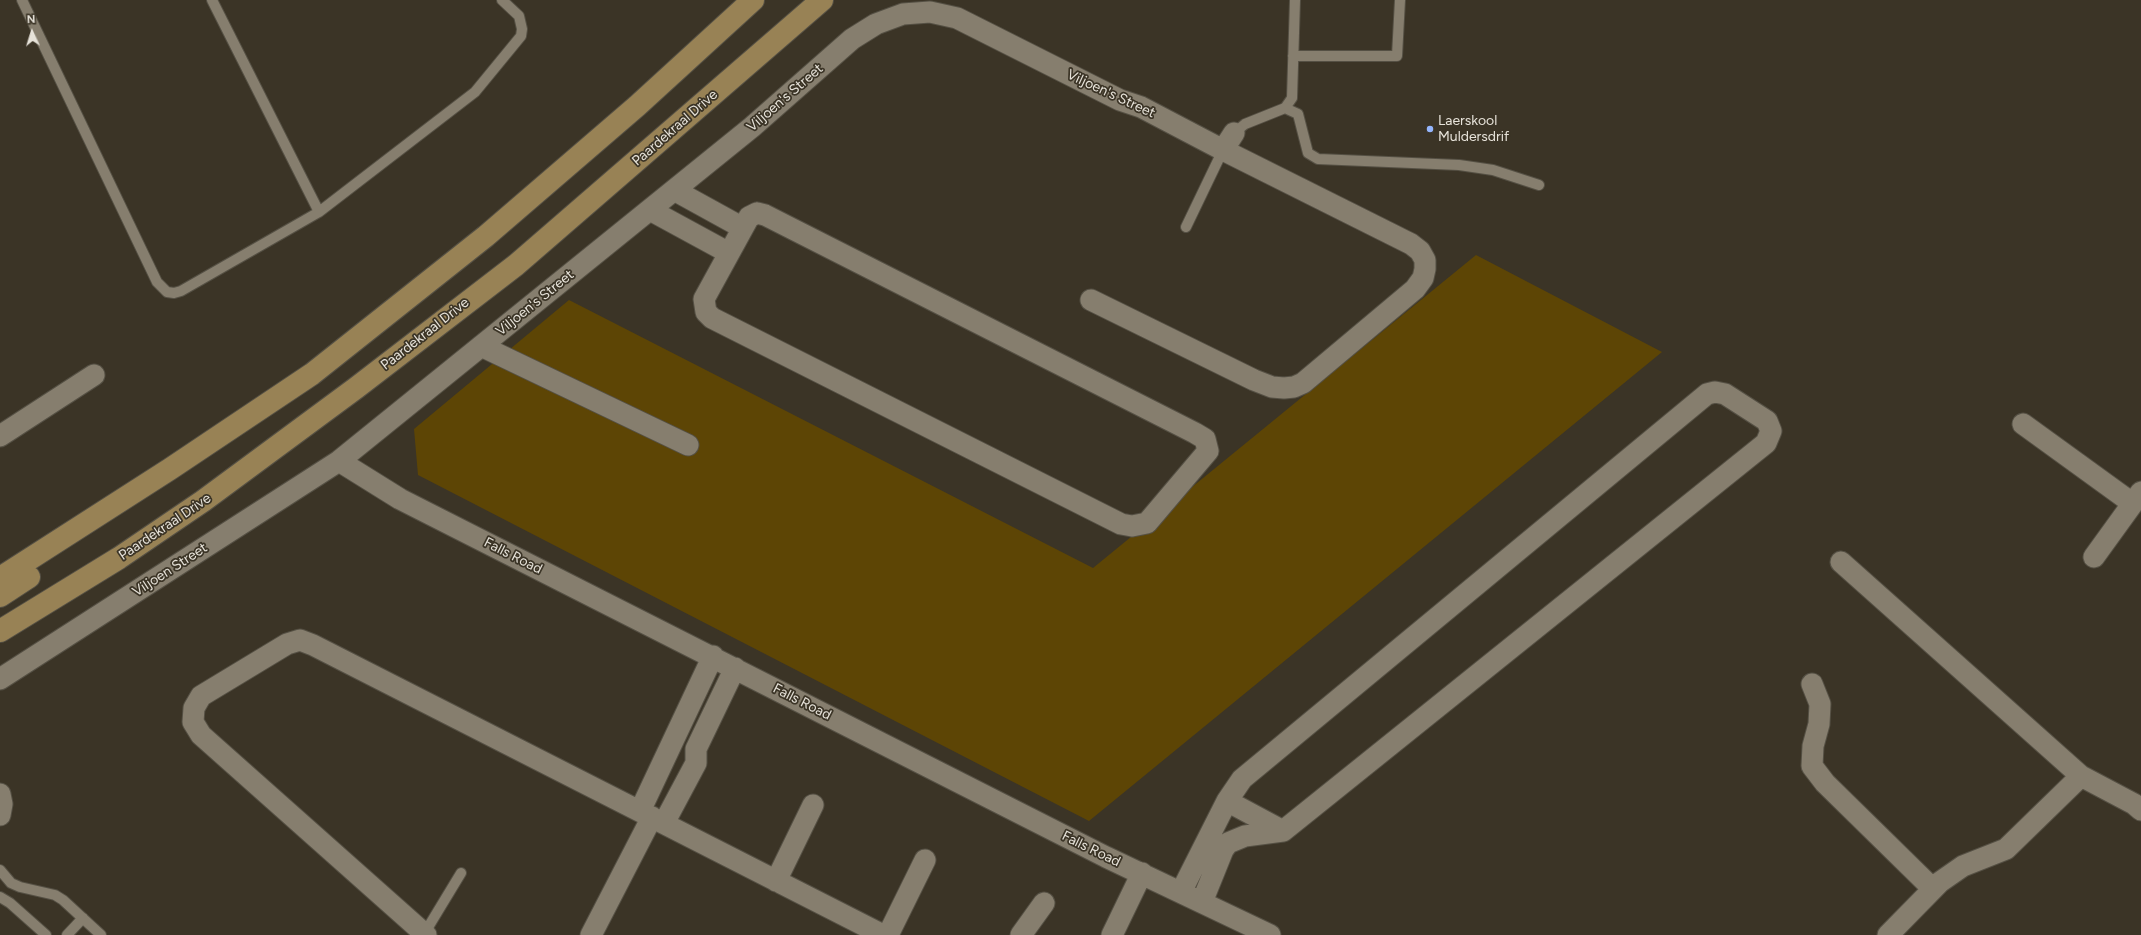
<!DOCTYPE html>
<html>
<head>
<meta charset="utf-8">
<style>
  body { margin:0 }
  #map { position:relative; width:2141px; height:935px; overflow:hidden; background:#3b3426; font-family:Figtree,sans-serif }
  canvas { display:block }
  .north { position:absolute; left:12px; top:12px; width:40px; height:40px; -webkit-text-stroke:3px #3b3426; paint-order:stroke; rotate:356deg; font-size:11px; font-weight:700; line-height:16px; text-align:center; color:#e7e3da }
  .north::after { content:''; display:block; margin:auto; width:14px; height:18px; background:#e7e3da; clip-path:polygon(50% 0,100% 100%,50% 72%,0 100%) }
</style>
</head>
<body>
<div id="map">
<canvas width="2141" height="935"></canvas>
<div class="north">N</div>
</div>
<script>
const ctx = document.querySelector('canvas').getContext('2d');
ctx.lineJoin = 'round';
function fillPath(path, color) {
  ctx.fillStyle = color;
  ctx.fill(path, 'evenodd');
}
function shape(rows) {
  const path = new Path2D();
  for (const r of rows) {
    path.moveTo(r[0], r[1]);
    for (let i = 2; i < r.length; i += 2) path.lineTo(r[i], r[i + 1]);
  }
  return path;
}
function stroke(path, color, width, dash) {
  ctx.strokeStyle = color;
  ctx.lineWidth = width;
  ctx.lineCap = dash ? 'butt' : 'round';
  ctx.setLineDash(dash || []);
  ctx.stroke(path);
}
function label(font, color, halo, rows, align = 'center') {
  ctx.font = font + ' Figtree,sans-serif';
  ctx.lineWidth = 3.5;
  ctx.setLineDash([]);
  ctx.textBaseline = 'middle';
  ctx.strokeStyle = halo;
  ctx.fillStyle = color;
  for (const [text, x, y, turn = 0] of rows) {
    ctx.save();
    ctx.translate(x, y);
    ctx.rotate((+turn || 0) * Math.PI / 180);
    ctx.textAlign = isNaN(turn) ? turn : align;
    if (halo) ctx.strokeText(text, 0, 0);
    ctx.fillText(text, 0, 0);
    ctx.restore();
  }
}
const green = shape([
  [1476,255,1662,352,1089,821,418,475,414,429,569,300,1093,568]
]);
const service = shape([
  [22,0,157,282,167,292,174,293,181,291,319,212,475,92,521,36,522,29,519,16,502,0],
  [212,0,319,212],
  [1293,56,1397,56,1400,0],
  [1285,108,1298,114,1308,153,1318,159,1459,165,1493,170,1539,185],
  [1234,133,1245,124,1285,108,1292,98,1295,0],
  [1186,227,1223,150],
  [0,870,11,883,20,887,55,895,63,900,101,935],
  [0,897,10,903,46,935],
  [424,934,461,873],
  [67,935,83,918]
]);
const minor = shape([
  [674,190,743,228],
  [650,210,729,253],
  [757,213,765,215,1195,433,1205,439,1208,451,1147,523,1132,526,1121,524,712,318,706,312,704,299,749,217,757,213],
  [1091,300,1254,380,1272,387,1284,388,1294,387,1303,383,1415,289,1423,278,1425,269,1425,260,1420,251,1411,244,1223,150],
  [481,346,688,445],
  [2023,424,2132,503],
  [0,436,94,375],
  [339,461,400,499,1106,857,1270,935],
  [2094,557,2141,492],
  [1841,562,2081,776,2134,804,2141,810],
  [0,679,339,461,752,127,852,39,876,24,903,14,930,12,957,18,1120,100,1141,107,1223,150,1234,133],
  [1812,684,1820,704,1819,724,1813,746,1812,766,1825,783,1933,889],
  [0,794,2,804,0,815],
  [1227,801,1283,831],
  [640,811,713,656],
  [664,823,696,763,696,749,735,668],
  [776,881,813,805],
  [1181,892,1227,801,1242,779,1707,394,1715,392,1725,394,1767,421,1771,431,1766,443,1283,831,1245,836,1228,843,1223,850,1202,902],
  [426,935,201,735,193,722,194,708,201,696,287,644,300,640,313,645,883,935],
  [591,935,652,817],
  [888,935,925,860],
  [1021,935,1044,903],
  [1112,935,1142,873],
  [1888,935,1940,882,1963,866,2006,849,2081,776]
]);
const primary = shape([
  [0,578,170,469,312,374,486,236,637,106,753,0],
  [0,596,29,577],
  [0,631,119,558,203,501,356,388,516,265,822,0]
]);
const markers = [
  [1430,129,4,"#95b6fd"]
];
const streetNames = [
  ["Viljoen's Street",1111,94,25],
  ["Viljoen's Street",785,98,-41],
  ["Paardekraal Drive",675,128,-41],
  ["Viljoen's Street",535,303,-39],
  ["Paardekraal Drive",425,334,-38],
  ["Paardekraal Drive",165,527,-34],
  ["Falls Road",513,556,27],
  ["Viljoen Street",170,570,-33],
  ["Falls Road",802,702,27],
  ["Falls Road",1091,849,26]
];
const poiNames = [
  ["Laerskool",1438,121],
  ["Muldersdrif",1438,137]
];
fillPath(green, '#5d4505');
stroke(service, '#555044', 12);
stroke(minor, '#555044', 23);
stroke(primary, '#555044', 24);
stroke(service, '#867e6e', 10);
stroke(minor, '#867e6e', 21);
stroke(primary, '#988255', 22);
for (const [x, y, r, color] of markers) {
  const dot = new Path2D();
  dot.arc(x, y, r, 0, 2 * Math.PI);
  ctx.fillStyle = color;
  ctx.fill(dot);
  stroke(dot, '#3b3426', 1.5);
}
label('14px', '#e7e3da', '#3b3426', streetNames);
label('14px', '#e7e3da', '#3b3426', poiNames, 'left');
</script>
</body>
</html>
